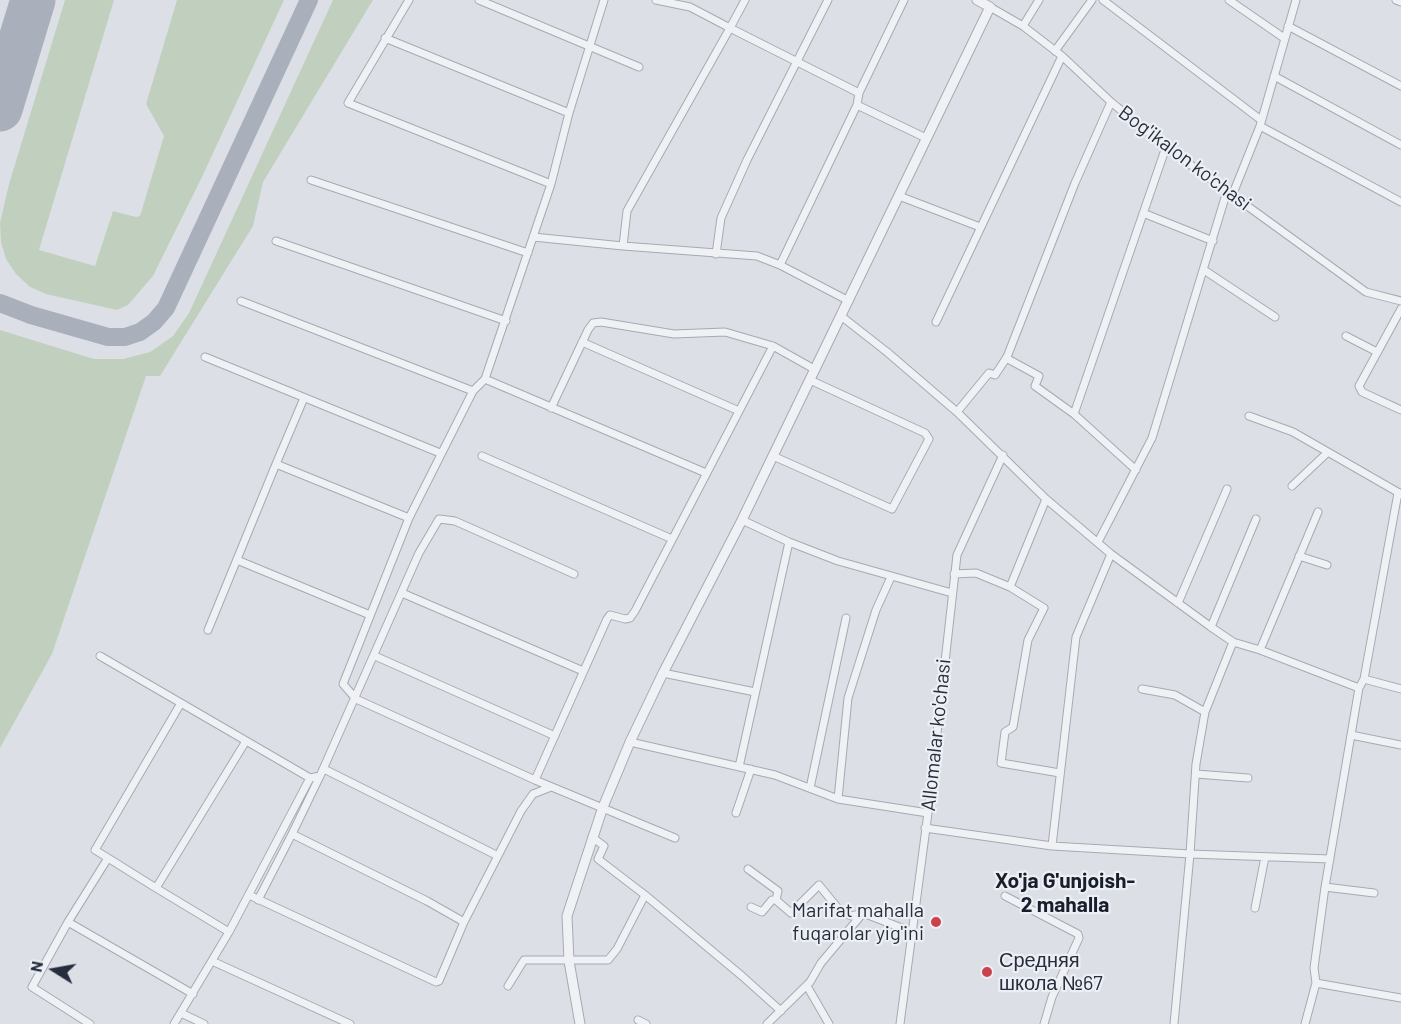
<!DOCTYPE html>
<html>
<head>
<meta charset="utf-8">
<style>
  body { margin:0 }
  #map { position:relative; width:1401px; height:1024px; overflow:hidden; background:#dce0e6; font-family:Barlow,sans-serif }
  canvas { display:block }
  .north { position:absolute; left:24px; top:940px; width:60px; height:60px; -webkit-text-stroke:4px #eceff4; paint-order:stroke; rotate:281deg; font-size:16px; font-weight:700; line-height:24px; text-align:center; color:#262d3d }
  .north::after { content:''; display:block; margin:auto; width:21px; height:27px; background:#262d3d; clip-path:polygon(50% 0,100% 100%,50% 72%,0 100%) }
</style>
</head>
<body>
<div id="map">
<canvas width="1401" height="1024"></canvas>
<div class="north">N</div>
</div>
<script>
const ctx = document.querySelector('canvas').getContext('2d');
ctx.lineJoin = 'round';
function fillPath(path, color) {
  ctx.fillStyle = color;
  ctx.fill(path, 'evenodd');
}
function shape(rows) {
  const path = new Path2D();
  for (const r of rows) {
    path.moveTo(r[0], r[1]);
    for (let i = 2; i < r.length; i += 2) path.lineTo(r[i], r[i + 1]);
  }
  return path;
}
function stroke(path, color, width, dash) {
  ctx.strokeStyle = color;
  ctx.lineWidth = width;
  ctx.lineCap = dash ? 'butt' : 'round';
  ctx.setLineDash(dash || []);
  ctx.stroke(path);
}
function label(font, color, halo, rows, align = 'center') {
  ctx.font = font + ' Barlow,sans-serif';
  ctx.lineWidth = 4.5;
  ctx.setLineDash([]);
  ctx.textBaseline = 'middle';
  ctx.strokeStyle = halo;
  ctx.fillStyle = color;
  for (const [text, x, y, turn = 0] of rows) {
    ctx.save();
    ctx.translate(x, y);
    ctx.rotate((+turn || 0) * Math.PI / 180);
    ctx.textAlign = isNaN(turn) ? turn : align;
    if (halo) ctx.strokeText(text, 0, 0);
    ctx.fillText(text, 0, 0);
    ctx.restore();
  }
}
const green = shape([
  [65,0,114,0,39,250,95,266,113,211,136,217,140,216,164,136,146,104,177,0,284,0,202,177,153,276,128,305,117,310,46,294,30,287,16,274,6,259,1,242,0,223,9,184],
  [333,0,373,0,263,182,253,226,160,376,146,376,52,654,0,748,0,330,94,359,123,359,150,352,173,336,189,313]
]);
const taxiway = shape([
  [0,303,31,315,108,337,125,337,140,332,154,322,166,308,309,0]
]);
const runway = shape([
  [0,109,33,0]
]);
const minor = shape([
  [409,0,348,103,551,184],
  [479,0,639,67],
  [604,0,569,113,551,184,485,379,473,391,409,518,343,684,356,699,535,780,675,838],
  [656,0,690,7,730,28,745,0],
  [1103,0,1261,120],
  [1229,0,1284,38],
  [1396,0,1401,2],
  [990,7,1023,26,1062,56,1111,102,1166,147,1366,292,1401,301],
  [1023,26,1039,0],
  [1288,26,1401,86],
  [385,38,569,113],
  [1055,51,1092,0],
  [1274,76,1401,145],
  [859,93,904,0],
  [1260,126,1401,202],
  [311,180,528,253],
  [899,196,980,227],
  [1232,196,1260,126,1296,0],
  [1143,213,1213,241],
  [533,237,623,246,627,211,730,28,859,93,857,105,926,138],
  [276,241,506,321],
  [623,246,757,256,780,265,849,301],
  [716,254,721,218,747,160,828,0],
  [780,265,857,105],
  [1204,270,1275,317],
  [241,301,473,391],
  [1401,309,1359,386,1362,392,1401,410],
  [841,316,887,352,957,412,1046,499,1111,554,1211,627,1233,642,1260,650,1359,688],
  [936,322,1062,56],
  [1346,336,1377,352],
  [582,342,739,411],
  [205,357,440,453],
  [1006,358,1039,376,1035,386,1074,414],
  [485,379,706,473],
  [551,408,588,330,593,323,601,322,674,334,725,332,773,346,814,369],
  [957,412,989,373,995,375,1007,357,1075,183,1111,102],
  [1249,416,1293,432,1401,494],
  [482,456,672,539],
  [773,456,892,509,929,439,925,433,810,380],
  [276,464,304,398],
  [1136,470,1074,414,1166,147],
  [1292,486,1327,453],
  [742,520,789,542,838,561,952,593],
  [1098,542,1152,438,1227,191],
  [1299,556,1327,565],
  [237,560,370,615],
  [954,574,976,573,1010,587,1044,608,1028,640,1013,727,1005,732,1001,763,1060,773],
  [1010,587,1046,499],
  [402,593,583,671],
  [1178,603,1227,489],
  [1211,627,1256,519],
  [208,630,276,464,409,518],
  [1260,650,1318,512],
  [100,656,310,778],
  [375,656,555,736],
  [663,673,755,692],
  [1364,679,1401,689],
  [1142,689,1175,695,1205,712],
  [181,703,95,850,108,858,68,922,193,994],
  [1351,735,1401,745],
  [630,742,775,775,838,799,928,813],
  [739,767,789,542],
  [324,769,498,856],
  [1196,774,1248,778],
  [320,776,292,834,427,901,464,922],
  [535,780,607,619,610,615,625,619,630,618,635,611,773,346],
  [810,788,846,618],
  [838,799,848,698,876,610,891,577],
  [736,813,751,769],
  [925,828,1052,846,1190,854,1330,859],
  [592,837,604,846,598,859,645,895,742,976,781,1011],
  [1052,846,1076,637,1111,554],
  [108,858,156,888,246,741],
  [748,869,778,891,776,900,791,913,819,885,841,912,852,916,863,913],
  [1325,887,1374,893],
  [156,888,229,932],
  [249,895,436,982,439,981,464,922,521,811,533,794,551,787],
  [1005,896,1078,934,1079,938,1052,997,1044,1024],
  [258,900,292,834],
  [751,907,762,912,772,900,776,900],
  [1255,908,1265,857],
  [68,922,32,987,90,1024],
  [212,961,350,1024],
  [1316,983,1401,998],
  [508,986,524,960,608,960,617,949,645,895],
  [807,986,829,1024],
  [181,1013,204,1024],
  [638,1020,646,1024],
  [174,1024,229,932,310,778,320,776,419,553,439,519,455,521,574,574],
  [767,1024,810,982,821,963,863,913,912,932],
  [900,1024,928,813,957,555,1003,455],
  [1174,1024,1190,854,1196,764,1205,712,1233,642],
  [1305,1024,1316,983,1314,968,1325,887,1359,688,1364,679,1398,493]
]);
const tertiary = shape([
  [580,1024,569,961,567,916,603,807,630,742,663,673,742,520,990,7,977,0]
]);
const markers = [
  [936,922,6,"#cc414b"],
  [987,972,6,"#cc414b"]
];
const streetNames = [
  ["Bog'ikalon ko'chasi",1185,158,37],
  ["Allomalar ko'chasi",936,735,-84]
];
const poiNames = [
  ["Marifat mahalla",924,910],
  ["fuqarolar yig'ini",924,933],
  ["Средняя",999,960,"left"],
  ["школа №67",999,983,"left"]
];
const neighbourhoodNames = [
  ["Xo'ja G'unjoish-",1065,881],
  ["2 mahalla",1065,905]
];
fillPath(green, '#c1d0be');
stroke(taxiway, '#a9afbb', 18);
stroke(runway, '#a9afbb', 45);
stroke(minor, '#a5aab3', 9);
stroke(tertiary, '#a5aab3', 11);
stroke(minor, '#eff1f5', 7);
stroke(tertiary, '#eff1f5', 9);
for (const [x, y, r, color] of markers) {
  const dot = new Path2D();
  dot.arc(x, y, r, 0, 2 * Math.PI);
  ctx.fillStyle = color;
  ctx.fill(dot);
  stroke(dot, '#eceff4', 2);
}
label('20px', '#262d3d', '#eceff4', streetNames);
label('20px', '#262d3d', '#eceff4', poiNames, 'right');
label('bold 21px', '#191e2d', '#eceff4', neighbourhoodNames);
</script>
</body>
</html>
